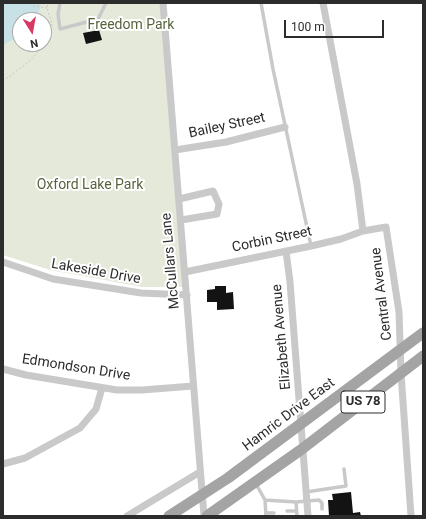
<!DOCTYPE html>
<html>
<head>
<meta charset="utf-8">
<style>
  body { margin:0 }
  #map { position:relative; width:426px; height:519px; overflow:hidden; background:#fff; font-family:Roboto,sans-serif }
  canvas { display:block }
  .frame { position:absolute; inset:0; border:4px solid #2c2c2c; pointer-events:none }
  .north { position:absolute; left:12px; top:12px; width:40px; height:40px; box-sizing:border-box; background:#fff; border:1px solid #ababab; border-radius:50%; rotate:169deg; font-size:11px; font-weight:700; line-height:16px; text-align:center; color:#2c2c2c }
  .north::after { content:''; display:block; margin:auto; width:14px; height:18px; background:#d63a63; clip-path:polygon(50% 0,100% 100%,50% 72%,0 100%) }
  .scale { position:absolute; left:284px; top:20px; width:100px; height:18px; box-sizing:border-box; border:2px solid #2c2c2c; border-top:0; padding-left:5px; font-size:12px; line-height:14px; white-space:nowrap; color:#2c2c2c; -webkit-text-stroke:3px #fff; paint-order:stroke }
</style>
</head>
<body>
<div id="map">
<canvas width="426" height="519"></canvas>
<div class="frame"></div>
<div class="north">N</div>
<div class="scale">100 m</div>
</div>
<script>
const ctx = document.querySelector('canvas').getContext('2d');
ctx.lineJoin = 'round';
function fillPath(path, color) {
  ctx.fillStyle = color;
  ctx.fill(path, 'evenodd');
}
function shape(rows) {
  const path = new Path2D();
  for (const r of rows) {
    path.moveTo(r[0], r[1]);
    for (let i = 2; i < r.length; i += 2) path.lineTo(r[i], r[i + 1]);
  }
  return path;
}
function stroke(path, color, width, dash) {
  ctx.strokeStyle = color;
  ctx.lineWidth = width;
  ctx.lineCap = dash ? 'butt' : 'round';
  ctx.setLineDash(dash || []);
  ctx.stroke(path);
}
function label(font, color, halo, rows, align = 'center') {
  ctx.font = font + ' Roboto,sans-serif';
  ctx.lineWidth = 4;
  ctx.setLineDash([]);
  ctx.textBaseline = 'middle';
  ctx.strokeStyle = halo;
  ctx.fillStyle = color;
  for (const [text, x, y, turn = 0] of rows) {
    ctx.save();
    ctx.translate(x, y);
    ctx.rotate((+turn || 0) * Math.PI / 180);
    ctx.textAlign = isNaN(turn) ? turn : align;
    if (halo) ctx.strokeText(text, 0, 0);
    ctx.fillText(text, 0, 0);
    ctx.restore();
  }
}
const green = shape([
  [3,3,163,3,186,287,142,287,50,270,3,255],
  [20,20,44,20,44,44,20,44]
]);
const water = shape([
  [3,3,41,3,39,12,35,20,20,20,20,36,3,45]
]);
const building = shape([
  [99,30,102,40,86,44,83,33],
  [215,286,226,286,226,293,233,292,234,309,217,310,217,302,207,302,207,290,215,289],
  [351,492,353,513,360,512,361,516,329,516,328,500,333,500,332,494]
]);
const path = shape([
  [33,6,47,8],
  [3,81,30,61,50,38,52,23,48,12,47,3]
]);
const lane = shape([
  [60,3,58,14,60,29,98,19,106,3],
  [261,3,273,69,311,246],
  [256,484,265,500,296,502,297,516],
  [306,492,346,486,344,469],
  [265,500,266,516],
  [296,502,319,500,322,503,322,509],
  [287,511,296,511],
  [266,513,274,513]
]);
const street = shape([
  [163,3,204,516],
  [323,3,357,184,363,231],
  [175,150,226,142,285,127],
  [179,199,213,191,219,204,217,214,181,220],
  [286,251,290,282,308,516],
  [3,262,53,279,141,293,187,295],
  [185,272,311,246,341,239,363,231,386,227,399,312,401,373,411,516],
  [3,369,26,375,117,390,142,390,193,386],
  [3,464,25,458,80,428,96,409,102,388],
  [127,516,200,472]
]);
const primary = shape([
  [169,516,228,478,423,333],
  [207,516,302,449,423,356]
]);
const shields = [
  [363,402,44]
];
const shieldNames = [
  ["US 78",363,402]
];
const parkNames = [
  ["Freedom Park",131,25],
  ["Oxford Lake Park",90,185]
];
const streetNames = [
  ["Bailey Street",227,126,-12],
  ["Corbin Street",272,240,-12],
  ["McCullars Lane",171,261,-95],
  ["Lakeside Drive",96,272,10],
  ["Central Avenue",382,294,-97],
  ["Elizabeth Avenue",282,337,-95],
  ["Edmondson Drive",76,368,9],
  ["Hamric Drive East",289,415,-37]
];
fillPath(green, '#e5e9da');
fillPath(water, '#c7e1e7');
fillPath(building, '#131313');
stroke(path, '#c9c9c9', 1, [2, 2]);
stroke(lane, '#c9c9c9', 3.5);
stroke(street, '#c9c9c9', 7);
stroke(primary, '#a4a4a4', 11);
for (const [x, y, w] of shields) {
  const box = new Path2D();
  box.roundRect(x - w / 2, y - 11, w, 22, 3);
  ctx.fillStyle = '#fff';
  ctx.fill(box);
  stroke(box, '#2c2c2c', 1);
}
label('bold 13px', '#2c2c2c', null, shieldNames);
label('14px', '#56633d', '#fff', parkNames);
label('14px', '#2c2c2c', '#fff', streetNames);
</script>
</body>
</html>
